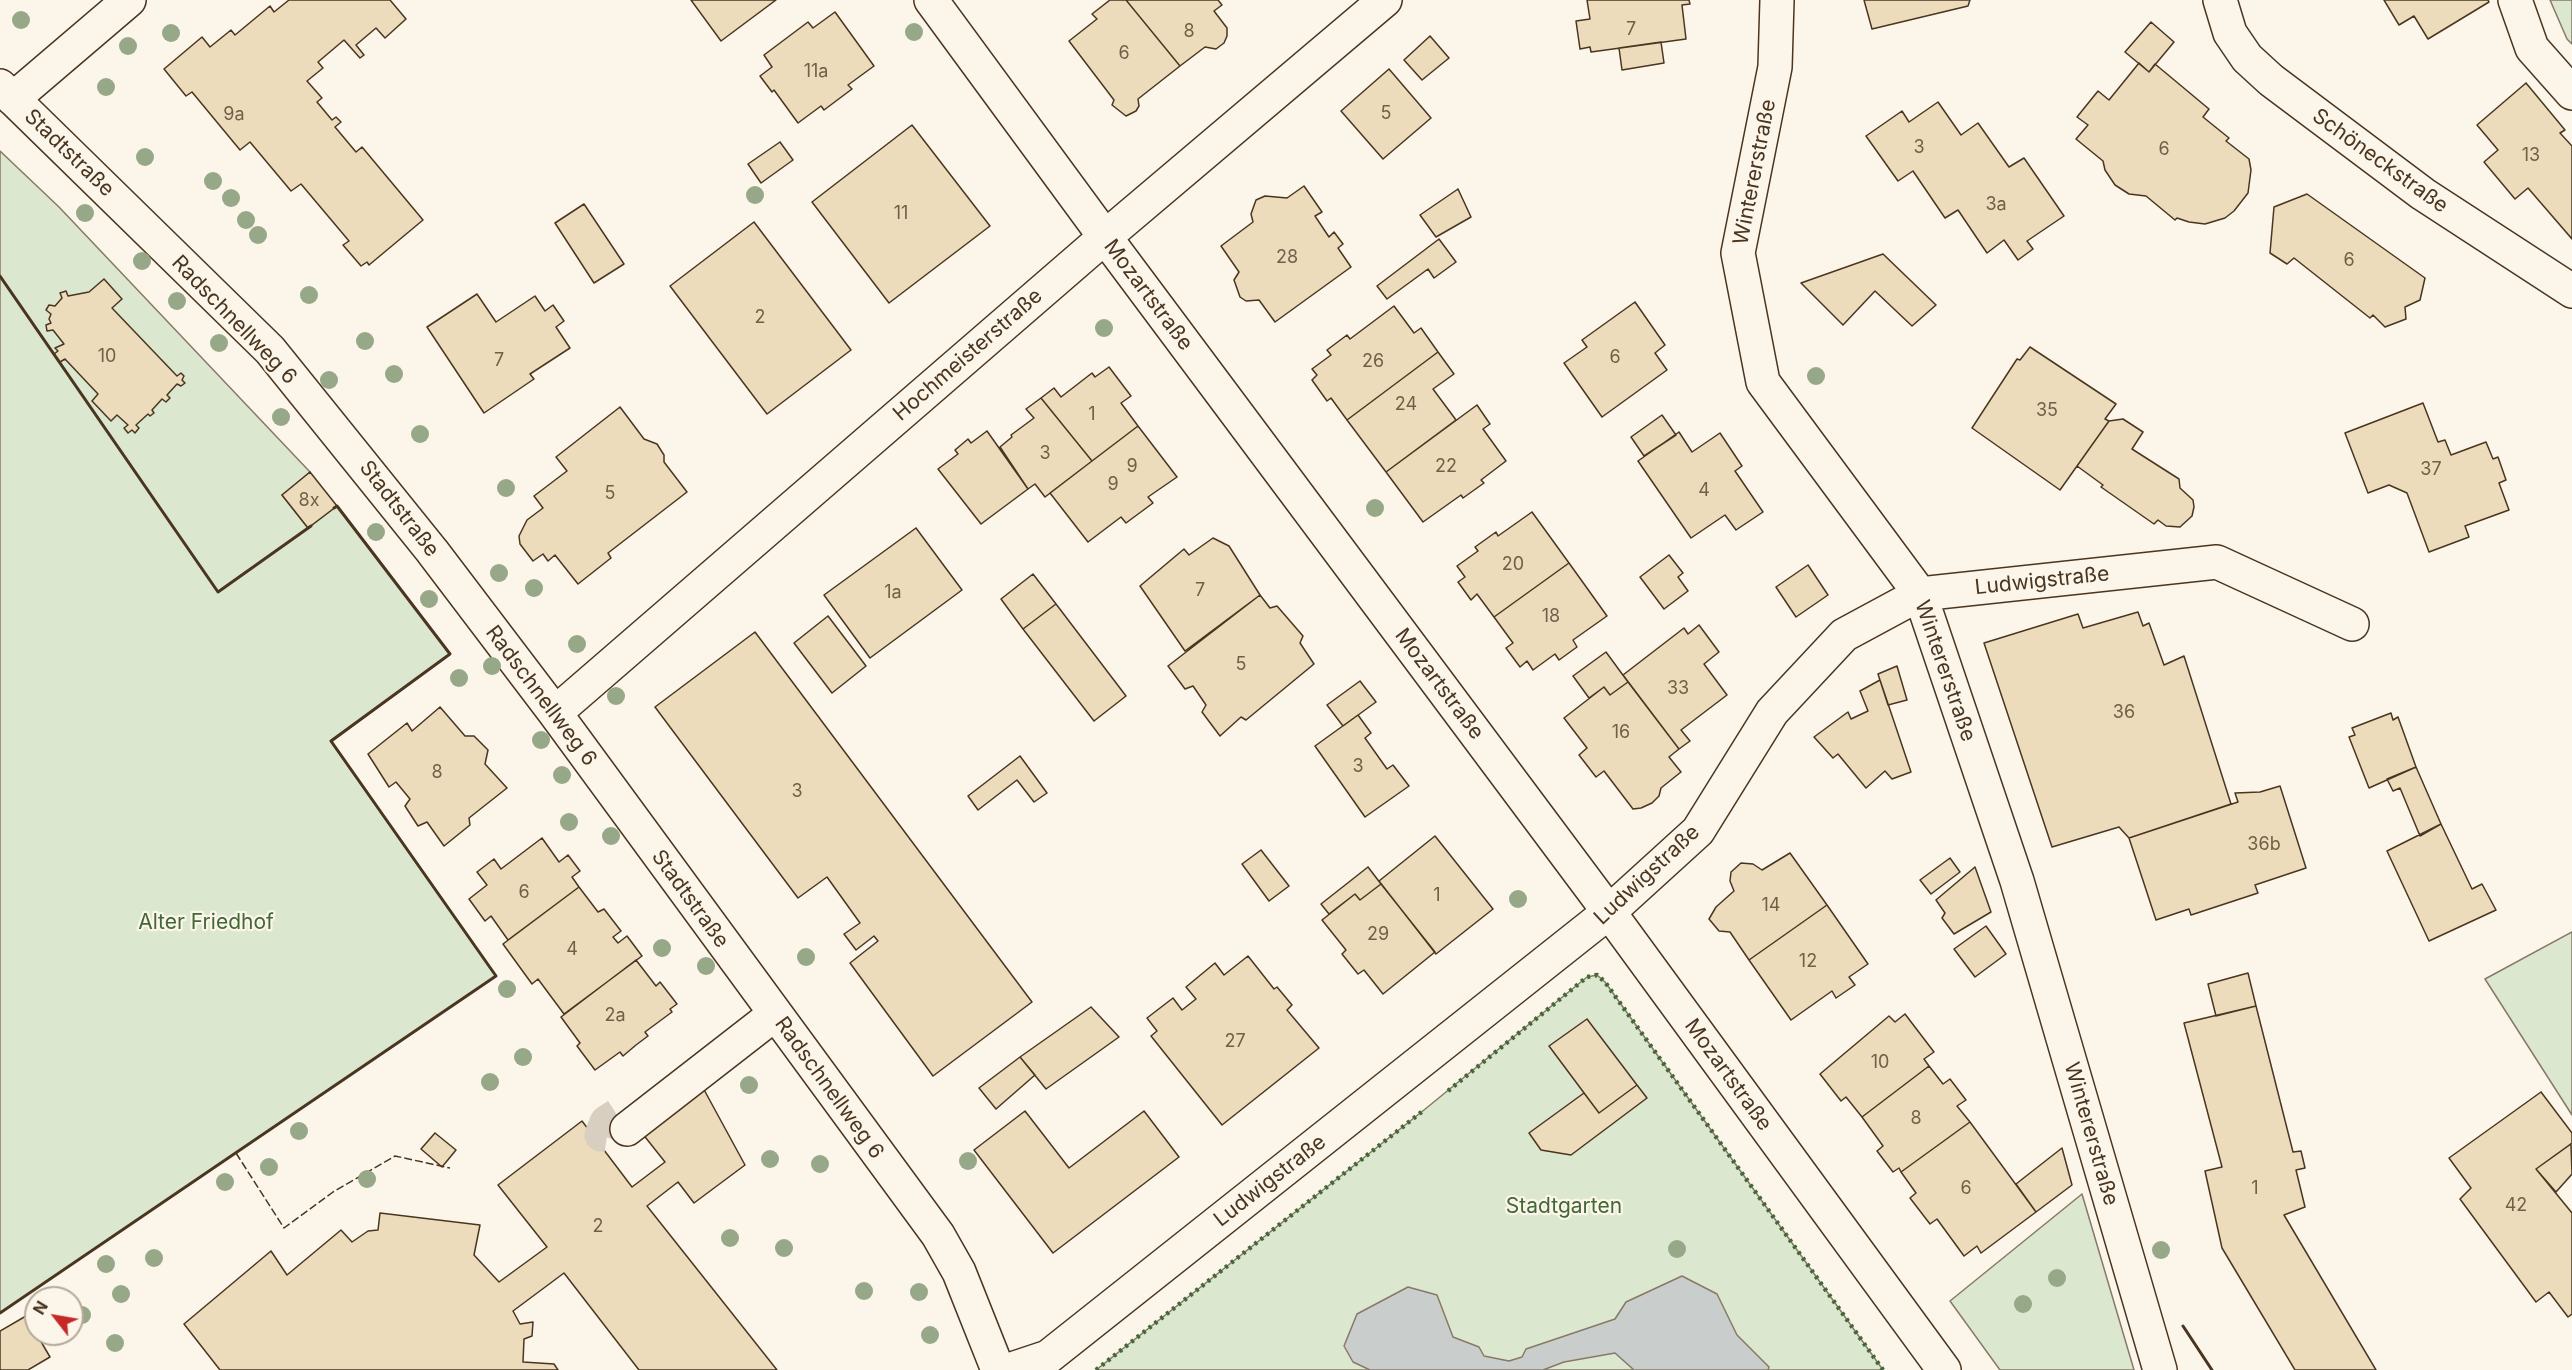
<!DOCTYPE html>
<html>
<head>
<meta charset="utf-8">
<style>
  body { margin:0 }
  #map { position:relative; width:2572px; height:1370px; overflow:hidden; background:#fbf6e9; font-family:Inter,sans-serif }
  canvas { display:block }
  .north { position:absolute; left:24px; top:1286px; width:60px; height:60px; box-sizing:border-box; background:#fbf6e9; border:2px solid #b4a999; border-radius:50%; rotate:301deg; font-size:16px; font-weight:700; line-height:24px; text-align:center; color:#4a3520 }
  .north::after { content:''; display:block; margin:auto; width:21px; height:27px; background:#c62828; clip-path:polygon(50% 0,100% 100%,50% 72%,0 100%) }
</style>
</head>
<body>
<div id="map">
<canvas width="2572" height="1370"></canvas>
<div class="north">N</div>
</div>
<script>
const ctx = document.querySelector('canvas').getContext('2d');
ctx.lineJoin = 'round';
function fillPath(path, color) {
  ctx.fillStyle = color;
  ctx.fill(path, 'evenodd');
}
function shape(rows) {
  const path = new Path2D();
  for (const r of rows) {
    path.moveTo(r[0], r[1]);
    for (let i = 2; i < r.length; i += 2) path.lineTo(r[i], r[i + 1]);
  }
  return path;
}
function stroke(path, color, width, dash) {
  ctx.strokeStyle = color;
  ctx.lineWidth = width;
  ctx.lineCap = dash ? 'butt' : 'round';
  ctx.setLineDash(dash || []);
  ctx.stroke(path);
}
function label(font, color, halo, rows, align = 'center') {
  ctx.font = font + ' Inter,sans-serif';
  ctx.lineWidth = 4.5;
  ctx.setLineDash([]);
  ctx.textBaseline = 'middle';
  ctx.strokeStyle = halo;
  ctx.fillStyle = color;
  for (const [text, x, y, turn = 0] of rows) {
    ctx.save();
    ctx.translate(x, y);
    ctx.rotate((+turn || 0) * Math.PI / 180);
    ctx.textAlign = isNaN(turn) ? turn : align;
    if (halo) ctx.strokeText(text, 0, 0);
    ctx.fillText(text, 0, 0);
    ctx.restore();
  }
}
const green = shape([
  [2550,0,2572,0,2572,44,2567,39,2550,0],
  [0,151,59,207,310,472,282,495,308,528,337,506,450,654,331,742,496,976,0,1313,0,151],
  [2572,932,2572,1115,2485,979,2572,932],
  [1597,975,1605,982,1883,1370,1096,1370,1424,1110,1587,977,1597,975],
  [2082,1194,2134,1370,2000,1370,1950,1301,2082,1194]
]);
const water = shape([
  [1682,1276,1717,1294,1737,1335,1769,1367,1768,1370,1634,1370,1615,1353,1564,1362,1543,1370,1370,1370,1353,1362,1344,1346,1357,1314,1408,1287,1437,1295,1453,1337,1479,1347,1484,1356,1509,1361,1522,1357,1526,1349,1615,1319,1626,1302,1682,1276]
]);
const building = shape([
  [289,0,390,0,406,19,385,38,376,28,356,45,364,55,360,58,344,40,318,62,323,68,307,81,322,98,317,102,332,120,336,117,341,122,335,127,356,152,362,147,423,220,369,265,367,262,361,266,343,245,349,241,301,184,291,191,250,142,240,150,192,92,186,96,164,69,202,37,210,47,231,30,235,35,270,6,274,12,289,0],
  [691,0,776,0,721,41,691,0],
  [1110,0,1126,0,1180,66,1138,99,1139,106,1136,111,1126,116,1112,105,1114,100,1069,41,1097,19,1092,14,1110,0],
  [1126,0,1218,0,1222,5,1214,11,1227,28,1227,36,1224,43,1216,49,1205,47,1180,66,1126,0],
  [1587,0,1689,0,1690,4,1682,5,1686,39,1591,52,1590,47,1580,49,1576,21,1590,19,1587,0],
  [1864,0,1970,0,1968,6,1872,29,1864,0],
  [2384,0,2488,0,2489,2,2428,39,2414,16,2399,25,2384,0],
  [835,12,874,66,848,85,852,89,824,110,821,106,798,123,774,90,772,92,760,76,772,67,764,55,808,22,813,28,835,12],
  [2151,22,2174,42,2149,72,2125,52,2151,22],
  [1430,36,1449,58,1422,80,1404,60,1430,36],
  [1661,42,1664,63,1622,70,1619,48,1661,42],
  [2139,63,2149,72,2155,64,2209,109,2203,117,2229,138,2226,141,2249,159,2251,170,2248,193,2234,211,2225,218,2205,224,2189,222,2177,218,2175,220,2146,196,2129,194,2115,185,2105,170,2103,161,2076,139,2088,125,2077,117,2098,91,2109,100,2139,63],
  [1389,69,1431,118,1383,159,1341,111,1389,69],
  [2526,83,2565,130,2560,133,2572,146,2572,239,2528,188,2515,199,2484,162,2498,150,2477,125,2526,83],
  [1938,102,1961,135,1978,123,2009,167,2024,158,2064,216,2027,241,2033,249,2018,260,2004,240,1987,253,1958,210,1945,218,1913,171,1898,181,1866,136,1902,111,1909,122,1938,102],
  [912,125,990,226,889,303,812,202,912,125],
  [780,142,793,160,761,183,748,164,780,142],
  [1304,186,1322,212,1315,216,1329,237,1334,232,1343,244,1338,248,1351,267,1275,322,1259,300,1246,301,1240,297,1234,280,1239,272,1221,246,1253,222,1251,214,1256,200,1265,196,1287,198,1304,186],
  [1458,189,1471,217,1436,237,1420,215,1458,189],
  [2307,194,2425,278,2420,300,2405,307,2406,319,2385,327,2373,315,2370,318,2294,258,2287,264,2270,253,2274,207,2307,194],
  [584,204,624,264,594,283,555,223,584,204],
  [754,222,851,350,767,414,670,286,754,222],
  [1439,239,1456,262,1434,278,1428,269,1387,299,1377,286,1439,239],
  [1883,254,1936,305,1912,326,1875,291,1843,325,1801,283,1883,254],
  [104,279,122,299,112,308,177,376,181,373,184,376,182,380,185,383,181,386,177,384,167,395,170,398,166,402,162,399,152,410,154,413,150,416,148,414,136,425,139,428,135,433,132,430,128,433,124,428,128,425,117,415,111,421,92,401,98,394,65,359,60,362,54,354,58,351,55,348,64,344,53,330,47,331,46,325,51,323,49,319,51,314,46,310,49,305,55,306,62,298,60,293,66,291,68,296,89,292,104,279],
  [477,294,496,322,535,296,545,311,553,305,564,321,556,327,570,348,530,374,534,379,484,413,427,327,477,294],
  [1635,302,1665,345,1655,353,1667,370,1602,417,1564,363,1587,347,1582,340,1635,302],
  [1394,306,1414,333,1421,328,1438,352,1347,420,1331,398,1327,401,1312,380,1317,375,1312,369,1331,355,1327,350,1347,335,1350,339,1394,306],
  [2030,347,2116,404,2105,419,2109,421,2060,490,1972,428,2017,359,2020,360,2030,347],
  [1438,352,1454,374,1433,389,1456,420,1386,472,1347,420,1438,352],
  [1109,367,1131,396,1121,403,1138,426,1092,461,1041,398,1054,388,1061,397,1092,373,1095,377,1109,367],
  [1041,398,1092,461,1045,497,1035,484,1028,489,1000,447,1012,437,1011,435,1034,418,1026,409,1041,398],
  [2423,403,2438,442,2445,440,2451,455,2486,442,2493,459,2498,457,2506,480,2499,483,2509,510,2465,526,2469,537,2429,552,2407,493,2389,485,2368,493,2345,433,2423,403],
  [1477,405,1490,424,1483,429,1506,461,1481,480,1484,483,1463,498,1461,495,1423,522,1386,472,1477,405],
  [620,407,644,439,657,444,664,455,664,462,687,492,608,553,611,558,578,584,555,555,548,561,543,554,533,561,520,544,519,536,527,520,543,508,534,496,567,471,556,457,620,407],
  [1662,415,1676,435,1644,456,1631,437,1662,415],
  [2123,419,2143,432,2132,449,2179,479,2180,488,2193,500,2194,507,2192,516,2180,527,2166,526,2158,520,2154,524,2101,487,2103,485,2077,466,2109,421,2123,419],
  [1138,426,1177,477,1148,497,1153,503,1126,523,1121,517,1088,542,1050,493,1138,426],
  [987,431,1028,489,981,524,938,469,958,454,955,450,968,439,971,443,987,431],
  [1679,432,1692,452,1720,433,1742,466,1735,471,1763,512,1736,530,1725,515,1691,538,1638,461,1679,432],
  [310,472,337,506,308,528,282,495,310,472],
  [1532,512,1569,563,1494,617,1477,594,1471,600,1458,582,1465,577,1457,566,1478,551,1475,547,1496,532,1498,536,1532,512],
  [916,528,962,590,870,658,824,595,916,528],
  [1213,538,1229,546,1260,595,1185,651,1140,586,1184,549,1189,555,1213,538],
  [1669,555,1683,573,1678,577,1688,591,1664,609,1640,577,1669,555],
  [1569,563,1607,616,1573,640,1577,647,1559,660,1555,654,1533,670,1527,661,1520,667,1506,648,1513,643,1494,617,1569,563],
  [1808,565,1828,595,1796,617,1776,587,1808,565],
  [1033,574,1056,604,1023,629,1001,599,1033,574],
  [1260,595,1270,608,1277,606,1303,636,1300,643,1314,664,1246,720,1241,717,1220,736,1202,712,1206,705,1193,686,1185,689,1168,666,1260,595],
  [1056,604,1126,696,1094,721,1023,629,1056,604],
  [2138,612,2143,626,2149,623,2164,665,2184,656,2231,804,2129,838,2119,827,2052,847,1984,643,2078,614,2083,628,2138,612],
  [828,616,866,666,832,693,794,643,828,616],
  [1699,625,1719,652,1704,664,1727,695,1681,730,1690,741,1679,749,1623,675,1684,628,1688,634,1699,625],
  [755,632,1032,1002,933,1076,850,963,878,941,874,936,856,950,844,934,860,923,827,877,798,898,655,707,755,632],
  [1606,652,1628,682,1610,695,1604,687,1589,698,1573,676,1606,652],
  [1897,666,1907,700,1888,705,1878,674,1897,666],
  [1880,680,1911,772,1892,779,1885,771,1866,788,1838,754,1833,758,1814,737,1848,712,1851,719,1868,711,1860,691,1880,680],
  [1360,681,1376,702,1343,726,1327,705,1360,681],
  [1628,682,1679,749,1669,757,1681,772,1661,788,1659,796,1652,803,1641,808,1633,809,1604,771,1596,777,1579,755,1587,748,1564,718,1604,687,1610,695,1628,682],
  [440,707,465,736,474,736,488,750,485,764,507,788,469,818,470,825,444,846,427,822,418,826,405,806,410,799,396,782,389,787,368,754,407,723,412,731,440,707],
  [2391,713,2393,720,2398,717,2416,767,2369,788,2349,737,2355,735,2352,728,2391,713],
  [1358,715,1371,733,1365,738,1387,769,1393,765,1409,786,1365,817,1315,746,1358,715],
  [1020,756,1047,793,1034,802,1017,780,978,810,968,796,1020,756],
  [2416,767,2441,824,2420,836,2400,788,2393,791,2387,779,2416,767],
  [2280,786,2306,868,2255,885,2258,893,2191,915,2189,909,2156,920,2129,838,2238,802,2235,793,2260,792,2280,786],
  [2441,824,2472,889,2482,884,2496,910,2429,941,2387,851,2441,824],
  [1435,836,1493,909,1436,954,1379,881,1435,836],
  [542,838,559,862,568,855,580,871,572,877,579,887,508,940,491,916,485,921,469,899,487,885,477,872,494,859,501,869,542,838],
  [1261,850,1289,886,1269,901,1242,864,1261,850],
  [1790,853,1827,905,1749,960,1730,932,1719,931,1709,919,1716,907,1734,891,1730,881,1731,872,1741,863,1753,864,1762,870,1790,853],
  [1950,858,1960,872,1931,894,1920,880,1950,858],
  [1368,867,1381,884,1360,900,1355,894,1329,914,1321,904,1368,867],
  [1975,867,1991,912,1954,934,1942,918,1945,913,1936,900,1975,867],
  [1381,884,1435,952,1383,994,1364,970,1358,974,1342,954,1346,950,1322,920,1355,894,1360,900,1381,884],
  [579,887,598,912,604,909,621,931,613,937,618,943,627,936,642,956,564,1014,538,979,532,984,503,944,579,887],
  [1827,905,1868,964,1849,977,1855,985,1836,998,1832,991,1791,1020,1749,960,1827,905],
  [1986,926,2006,954,1975,977,1954,949,1986,926],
  [1248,956,1274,989,1277,987,1292,1005,1287,1010,1319,1048,1222,1125,1151,1036,1157,1031,1147,1018,1173,998,1182,1010,1196,999,1186,987,1215,963,1224,975,1248,956],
  [636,960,656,986,660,982,677,1004,670,1009,672,1012,645,1032,648,1036,636,1045,623,1056,620,1052,595,1070,577,1046,580,1043,561,1017,636,960],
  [2248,973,2256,1006,2216,1016,2208,984,2248,973],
  [2256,1006,2293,1152,2301,1151,2305,1168,2296,1170,2305,1207,2284,1215,2376,1370,2295,1370,2222,1248,2205,1171,2222,1167,2184,1023,2256,1006],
  [1091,1007,1119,1037,1046,1089,1020,1057,1091,1007],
  [1905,1014,1934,1052,1924,1059,1929,1066,1862,1117,1846,1097,1841,1101,1820,1074,1889,1016,1895,1022,1905,1014],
  [1587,1019,1637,1085,1599,1113,1549,1046,1587,1019],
  [1020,1057,1035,1075,996,1109,979,1088,1020,1057],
  [1929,1066,1943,1084,1950,1079,1966,1100,1957,1106,1970,1122,1901,1172,1899,1168,1893,1172,1877,1151,1883,1146,1862,1117,1929,1066],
  [1637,1085,1647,1098,1571,1155,1541,1150,1529,1133,1584,1093,1599,1113,1637,1085],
  [702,1086,745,1165,694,1203,678,1182,647,1206,777,1370,639,1370,564,1273,513,1311,520,1324,533,1322,532,1336,524,1339,523,1362,554,1364,558,1370,220,1370,184,1324,271,1251,287,1275,341,1230,352,1242,368,1231,378,1230,380,1213,480,1225,474,1255,499,1282,547,1247,498,1185,582,1121,632,1187,665,1162,638,1128,702,1086],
  [2541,1092,2572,1133,2572,1143,2536,1169,2572,1213,2572,1314,2568,1317,2549,1292,2536,1302,2460,1199,2471,1188,2449,1158,2541,1092],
  [1025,1111,1069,1168,1144,1111,1179,1157,1053,1253,974,1150,1025,1111],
  [1970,1122,2036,1212,1981,1253,1977,1246,1964,1256,1937,1219,1930,1224,1910,1198,1916,1193,1901,1172,1970,1122],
  [435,1133,456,1150,442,1167,421,1149,435,1133],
  [2571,1144,2572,1174,2556,1192,2536,1169,2571,1144],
  [2062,1148,2072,1185,2036,1212,2016,1184,2062,1148],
  [26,1316,50,1357,28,1370,0,1370,0,1331,26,1316]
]);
const minorTunnel = shape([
  [617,1115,606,1122,601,1135,615,1137,627,1129]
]);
const minor = shape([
  [931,0,1105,237,1609,912,1944,1370],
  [1777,0,1775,67,1738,253,1763,382,1920,594,2017,881,2160,1370],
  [2220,0,2230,33,2247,58,2271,80,2423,194,2572,291],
  [2515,0,2532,48,2572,93],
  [0,86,270,350,432,551,555,713,938,1235,959,1272,998,1370],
  [13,99,129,0],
  [555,713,1105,237,1385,0],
  [627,1129,775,1014],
  [1009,1370,1048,1357,1609,912,1698,831,1772,712,1844,635,1920,594,2217,562,2352,624]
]);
const hedge = shape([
  [1448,1091,1587,977,1597,975,1605,982,1883,1370],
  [1096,1370,1424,1110]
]);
const fence = shape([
  [236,1153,284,1228,333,1192,395,1156,450,1168]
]);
const wall = shape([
  [0,276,218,592,311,526],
  [0,1313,496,976,331,741,450,654,337,506,334,508],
  [2183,1326,2212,1370]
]);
const trees = [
  [21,20],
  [914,32],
  [171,33],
  [128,46],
  [106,87],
  [145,157],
  [213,181],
  [755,195],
  [231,198],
  [85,213],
  [246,220],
  [258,235],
  [142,261],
  [309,295],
  [177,301],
  [1104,328],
  [365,341],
  [219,343],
  [394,374],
  [1816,376],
  [329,380],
  [281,417],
  [420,434],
  [506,488],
  [1375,508],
  [376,532],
  [499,573],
  [534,588],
  [429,599],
  [577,644],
  [492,666],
  [459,678],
  [616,696],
  [541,740],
  [562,775],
  [569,822],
  [611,836],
  [1518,899],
  [662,948],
  [806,957],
  [706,966],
  [507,989],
  [523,1057],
  [490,1082],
  [749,1085],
  [299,1131],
  [770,1159],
  [968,1161],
  [820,1164],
  [269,1167],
  [367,1179],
  [225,1182],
  [730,1238],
  [784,1248],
  [1677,1249],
  [2161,1250],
  [154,1258],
  [106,1264],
  [2057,1278],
  [864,1291],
  [919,1292],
  [121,1294],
  [2023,1304],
  [82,1315],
  [930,1335],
  [115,1343]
];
const numberNames = [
  ["7",1631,30],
  ["8",1189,32],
  ["6",1124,54],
  ["11a",816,72],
  ["5",1386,114],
  ["9a",234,115],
  ["3",1919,148],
  ["6",2164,150],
  ["13",2531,156],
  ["3a",1996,205],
  ["11",901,214],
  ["28",1287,258],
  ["6",2349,261],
  ["2",760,318],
  ["10",107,357],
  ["6",1615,358],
  ["7",499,361],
  ["26",1373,362],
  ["24",1406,405],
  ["35",2047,411],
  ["1",1092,415],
  ["3",1045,454],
  ["9",1132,467],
  ["22",1446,467],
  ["37",2431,470],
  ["9",1113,485],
  ["4",1704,491],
  ["5",610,494],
  ["8x",309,501],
  ["20",1513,565],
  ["7",1200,591],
  ["1a",893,593],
  ["18",1551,617],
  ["5",1241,665],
  ["33",1678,689],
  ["36",2124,713],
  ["16",1621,733],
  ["3",1358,767],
  ["8",437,773],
  ["3",797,792],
  ["36b",2264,845],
  ["6",524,893],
  ["1",1437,896],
  ["14",1771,906],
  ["29",1378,935],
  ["4",572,950],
  ["12",1808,962],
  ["2a",615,1016],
  ["27",1235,1042],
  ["10",1880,1063],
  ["8",1916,1119],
  ["6",1966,1189],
  ["1",2255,1189],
  ["42",2516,1206],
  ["2",598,1227]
];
const streetNames = [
  ["Stadtstraße",69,153,44],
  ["Schöneckstraße",2380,161,36],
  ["Wintererstraße",1755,172,-79],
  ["Mozartstraße",1148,295,53],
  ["Radschnellweg 6",234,320,46],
  ["Hochmeisterstraße",968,355,-41],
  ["Stadtstraße",399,509,52],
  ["Ludwigstraße",2042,581,-6],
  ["Wintererstraße",1945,671,71],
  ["Mozartstraße",1439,684,53],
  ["Radschnellweg 6",541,696,53],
  ["Ludwigstraße",1647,875,-43],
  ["Stadtstraße",690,899,54],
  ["Mozartstraße",1728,1075,54],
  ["Radschnellweg 6",829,1088,54],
  ["Wintererstraße",2091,1134,74],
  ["Ludwigstraße",1270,1181,-38]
];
const parkNames = [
  ["Alter Friedhof",206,923],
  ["Stadtgarten",1564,1207]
];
fillPath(green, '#dce7d0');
stroke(green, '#887966', 1.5);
fillPath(water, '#c9cecd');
stroke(water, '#887966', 1.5);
fillPath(building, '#ecdcbc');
stroke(building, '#4a3520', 1.5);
stroke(minorTunnel, '#d8cfc1', 33, [33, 16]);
stroke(minor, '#4a3520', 36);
stroke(minor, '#fbf6e9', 33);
stroke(hedge, '#436837', 4.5, [3, 4.5]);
stroke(fence, '#4a3520', 1.5, [8, 3]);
stroke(wall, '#4a3520', 3);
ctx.fillStyle = '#96a887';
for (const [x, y] of trees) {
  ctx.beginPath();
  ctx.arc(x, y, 9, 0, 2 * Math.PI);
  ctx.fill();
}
label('18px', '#725f47', null, numberNames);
label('21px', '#4a3520', '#fbf6e9', streetNames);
label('21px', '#436837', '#fbf6e9', parkNames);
</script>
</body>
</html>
